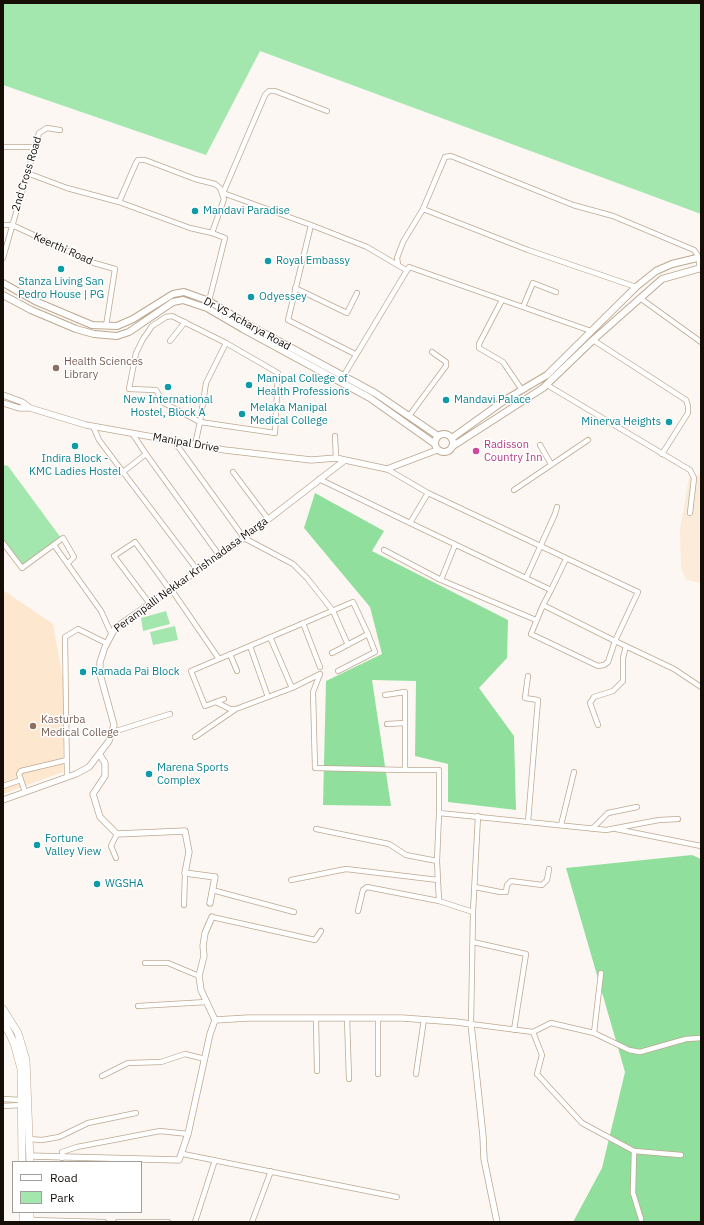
<!DOCTYPE html>
<html>
<head>
<meta charset="utf-8">
<style>
  body { margin:0 }
  #map { position:relative; width:704px; height:1225px; overflow:hidden; background:#fcf7f2; font-family:"IBM Plex Sans",sans-serif }
  canvas { display:block }
  .frame { position:absolute; inset:0; border:4px solid #150d06; pointer-events:none }
  .legend { position:absolute; left:12px; top:1161px; width:130px; height:52px; box-sizing:border-box; background:#fff; border:1px solid #a19e9b; margin:0; padding:5px 7px; list-style:none; font-size:12px; color:#150d06 }
  .legend li { display:flex; align-items:center; gap:8px; height:20px }
  .legend b { width:20px; border:1px solid #a19e9b }
</style>
</head>
<body>
<div id="map">
<canvas width="704" height="1225"></canvas>
<div class="frame"></div>
<ul class="legend">
<li><b style="height:5px;background:#fff"></b>Road</li>
<li><b style="height:11px;background:#a4e7ae"></b>Park</li>
</ul>
</div>
<script>
const ctx = document.querySelector('canvas').getContext('2d');
ctx.lineJoin = 'round';
function fillPath(path, color) {
  ctx.fillStyle = color;
  ctx.fill(path, 'evenodd');
}
function shape(rows) {
  const path = new Path2D();
  for (const r of rows) {
    if (r.length === 3) {
      path.moveTo(r[0] + r[2], r[1]);
      path.arc(r[0], r[1], r[2], 0, 2 * Math.PI);
      continue;
    }
    path.moveTo(r[0], r[1]);
    for (let i = 2; i < r.length; i += 2) path.lineTo(r[i], r[i + 1]);
  }
  return path;
}
function stroke(path, color, width, dash) {
  ctx.strokeStyle = color;
  ctx.lineWidth = width;
  ctx.lineCap = dash ? 'butt' : 'round';
  ctx.setLineDash(dash || []);
  ctx.stroke(path);
}
function label(font, color, halo, rows, align = 'center') {
  ctx.font = font + ' "IBM Plex Sans",sans-serif';
  ctx.lineWidth = 3;
  ctx.setLineDash([]);
  ctx.textBaseline = 'middle';
  ctx.strokeStyle = halo;
  ctx.fillStyle = color;
  for (const [text, x, y, turn = 0] of rows) {
    ctx.save();
    ctx.translate(x, y);
    ctx.rotate((+turn || 0) * Math.PI / 180);
    ctx.textAlign = isNaN(turn) ? turn : align;
    if (halo) ctx.strokeText(text, 0, 0);
    ctx.fillText(text, 0, 0);
    ctx.restore();
  }
}
const commercial = shape([
  [701,474,701,583,686,580,681,568,680,529,689,478]
]);
const built = shape([
  [3,590,53,624,63,679,63,772,3,794]
]);
const green = shape([
  [3,3,701,3,701,214,260,51,206,155,3,85],
  [4,465,8,466,61,538,22,567,3,543],
  [166,611,170,624,143,631,141,618],
  [175,626,178,640,153,645,150,632]
]);
const forest = shape([
  [315,493,384,531,372,551,508,620,507,658,479,688,514,736,516,810,448,802,448,764,415,756,416,681,372,680,391,806,323,805,326,681,382,654,370,607,304,528],
  [692,855,701,859,701,1222,573,1222,602,1168,625,1072,566,868]
]);
const minor = shape([
  [3,147,34,147],
  [27,173,67,188,119,202,190,228,212,233,225,238,209,301],
  [119,202,136,163,138,160,145,160,195,179,215,184,220,188,224,199,212,233],
  [423,209,528,250,636,287],
  [3,225,12,225,94,263,115,269,106,326],
  [311,225,223,193,265,95,269,91,275,91,327,111],
  [3,258,39,133,47,128,60,130],
  [398,264,397,258,403,242,423,209,445,157,451,156,573,205,613,216,694,250,699,257,699,268,701,270],
  [295,288,347,313,357,293],
  [640,298,701,342],
  [502,300,479,344,479,348,503,362,522,390],
  [523,307,533,283,556,292],
  [593,340,686,400,688,406,688,413,662,454],
  [170,341,185,322],
  [355,354,288,320,311,225,367,247,406,270],
  [344,375,409,267,591,331],
  [547,385,690,470,694,478,690,513],
  [409,416,446,366,446,362,432,352],
  [93,426,99,440,123,472],
  [132,433,146,454],
  [335,436,336,458],
  [174,441,244,538,293,564,307,578,333,611,348,645],
  [195,445,200,422,206,383,226,343,172,316,166,317,152,326,143,339,136,353,129,389,156,390,164,403,200,422,275,433,278,373,226,343],
  [540,445,551,464],
  [387,469,428,493,638,592,615,641,543,605,531,634,598,666,604,665,608,662,615,641,674,669,701,687],
  [233,472,268,519],
  [319,479,410,523],
  [514,490,588,440],
  [428,493,410,523,551,590,543,605],
  [3,543,22,568,63,538,74,557,68,563],
  [54,545,101,611,111,633],
  [384,550,441,580,455,545],
  [198,571,123,472,146,454,219,555],
  [526,578,555,514,557,507],
  [441,580,536,620],
  [171,589,219,659],
  [551,590,566,559],
  [150,604,114,556,135,542,170,590],
  [303,623,320,667],
  [270,637,292,688],
  [250,646,268,697],
  [230,654,237,671],
  [338,671,375,652,368,634],
  [320,674,313,692,315,768,405,770],
  [385,695,405,692,405,770,439,770,439,813],
  [224,699,205,706,191,671,353,602,368,634,332,653],
  [216,702,230,709,236,709,292,688,320,674],
  [387,724,405,723],
  [598,725,590,703,594,697,613,691,623,681,623,658,626,646],
  [113,732,170,714],
  [195,737,236,709],
  [67,777,65,637,78,629,106,643],
  [21,780,19,774,21,771,67,760],
  [3,786,21,780,25,792],
  [528,822,606,830,659,820,678,819],
  [561,825,574,772],
  [316,829,389,844,406,855,437,861,439,813,528,822,538,700,525,698,528,676],
  [592,829,608,813,637,807],
  [616,829,701,846],
  [116,858,111,846,117,834],
  [437,861,439,901,473,912,471,1024,533,1032,551,1023,594,1033,629,1050,640,1052,686,1039,701,1038],
  [291,880,346,869,438,880],
  [475,887,500,892,506,892,507,885,511,881,542,885,547,880,549,869],
  [212,890,294,912],
  [184,905,185,873],
  [358,911,363,890,367,887,439,901],
  [473,912,478,816],
  [212,917,315,940,321,931],
  [473,942,526,954,514,1030],
  [145,963,168,963,199,976],
  [138,1006,207,1002],
  [316,1018,317,1071],
  [347,1018,349,1079],
  [533,1032,542,1055,537,1074,582,1123,634,1151,681,1155],
  [594,1033,601,973],
  [378,1074,378,1018],
  [416,1074,424,1019],
  [102,1076,128,1063,161,1062,185,1054,205,1059],
  [3,1099,21,1100],
  [3,1106,21,1105],
  [29,1139,42,1140,59,1137,88,1123,136,1113],
  [634,1151,633,1193,641,1219],
  [183,1154,397,1197],
  [62,1158,62,1152,77,1147,160,1131,188,1134],
  [30,1220,104,1222],
  [118,1222,168,1222],
  [195,1222,215,1160],
  [252,1222,271,1171]
]);
const tertiary = shape([
  [3,395,22,402,30,408,86,425,225,450,311,460,336,458,345,460],
  [3,403,19,408,30,408],
  [100,755,105,763,105,776,93,794,100,817,117,834,185,831,189,852,185,873,215,877,210,903],
  [3,800,76,774,89,767,109,741,114,725,100,674,100,662,105,647,115,628,244,538,345,460,387,469,437,450],
  [212,917,205,933,203,946,204,956,199,976,201,990,215,1020],
  [30,1156,179,1160,188,1134,210,1034,215,1020,248,1018,402,1018,456,1022,471,1024,483,1136,484,1159,497,1222]
]);
const secondary = shape([
  [3,283,35,301,92,325,117,326,133,319,173,294,184,292,209,301,247,324,375,393,438,436],
  [3,295,31,310,76,329,94,334,117,336,129,332,173,302,183,300,207,308,243,329,370,398,435,444],
  [444,443,9],
  [452,438,505,400,547,375,636,287,656,271,672,264,701,257],
  [453,446,543,388,593,340,662,279,701,268]
]);
const trunk = shape([
  [3,1009,18,1033,26,1060,30,1162],
  [3,1021,14,1043,21,1069,22,1162],
  [23,1212,23,1222],
  [30,1212,30,1222]
]);
const markers = [
  [195,211,4,"#0f9aa8"],
  [268,261,4,"#0f9aa8"],
  [61,269,4,"#0f9aa8"],
  [251,297,4,"#0f9aa8"],
  [56,368,4,"#8d6e63"],
  [249,385,4,"#0f9aa8"],
  [168,387,4,"#0f9aa8"],
  [446,400,4,"#0f9aa8"],
  [242,414,4,"#0f9aa8"],
  [669,422,4,"#0f9aa8"],
  [75,446,4,"#0f9aa8"],
  [476,451,4,"#d1479c"],
  [83,672,4,"#0f9aa8"],
  [33,726,4,"#8d6e63"],
  [149,774,4,"#0f9aa8"],
  [37,845,4,"#0f9aa8"],
  [97,884,4,"#0f9aa8"]
];
const streetNames = [
  ["2nd Cross Road",27,174,-73],
  ["Keerthi Road",63,249,24],
  ["Dr VS Acharya Road",247,324,29],
  ["Manipal Drive",186,443,10],
  ["Perampalli Nekkar Krishnadasa Marga",191,575,-36]
];
const cultureNames = [
  ["Mandavi Paradise",203,211],
  ["Royal Embassy",276,261],
  ["Stanza Living San",61,282,"center"],
  ["Pedro House | PG",61,295,"center"],
  ["Odyessey",259,297],
  ["Manipal College of",257,379],
  ["Health Professions",257,392],
  ["New International",168,400,"center"],
  ["Hostel, Block A",168,413,"center"],
  ["Mandavi Palace",454,400],
  ["Melaka Manipal",250,408],
  ["Medical College",250,421],
  ["Minerva Heights",661,422,"right"],
  ["Indira Block -",75,459,"center"],
  ["KMC Ladies Hostel",75,472,"center"],
  ["Ramada Pai Block",91,672],
  ["Marena Sports",157,768],
  ["Complex",157,781],
  ["Fortune",45,839],
  ["Valley View",45,852],
  ["WGSHA",105,884]
];
const educationNames = [
  ["Health Sciences",64,362],
  ["Library",64,375],
  ["Kasturba",41,720],
  ["Medical College",41,733]
];
const hotelNames = [
  ["Radisson",484,445],
  ["Country Inn",484,458]
];
fillPath(commercial, '#faecd8');
fillPath(built, '#fee7cf');
fillPath(green, '#a4e7ae');
fillPath(forest, '#91df9d');
stroke(minor, '#bea890', 6);
stroke(tertiary, '#bea890', 7);
stroke(secondary, '#bea890', 8);
stroke(trunk, '#bea890', 8);
stroke(minor, '#fff', 4.5);
stroke(tertiary, '#fff', 5.5);
stroke(secondary, '#fff', 6);
stroke(trunk, '#fff', 7);
for (const [x, y, r, color] of markers) {
  const dot = new Path2D();
  dot.arc(x, y, r, 0, 2 * Math.PI);
  ctx.fillStyle = color;
  ctx.fill(dot);
  stroke(dot, '#fff', 1.5);
}
label('11px', '#150d06', '#fff', streetNames);
label('11px', '#0d838f', '#fff', cultureNames, 'left');
label('11px', '#785e54', '#fff', educationNames, 'left');
label('11px', '#b23c85', '#fff', hotelNames, 'left');
</script>
</body>
</html>
